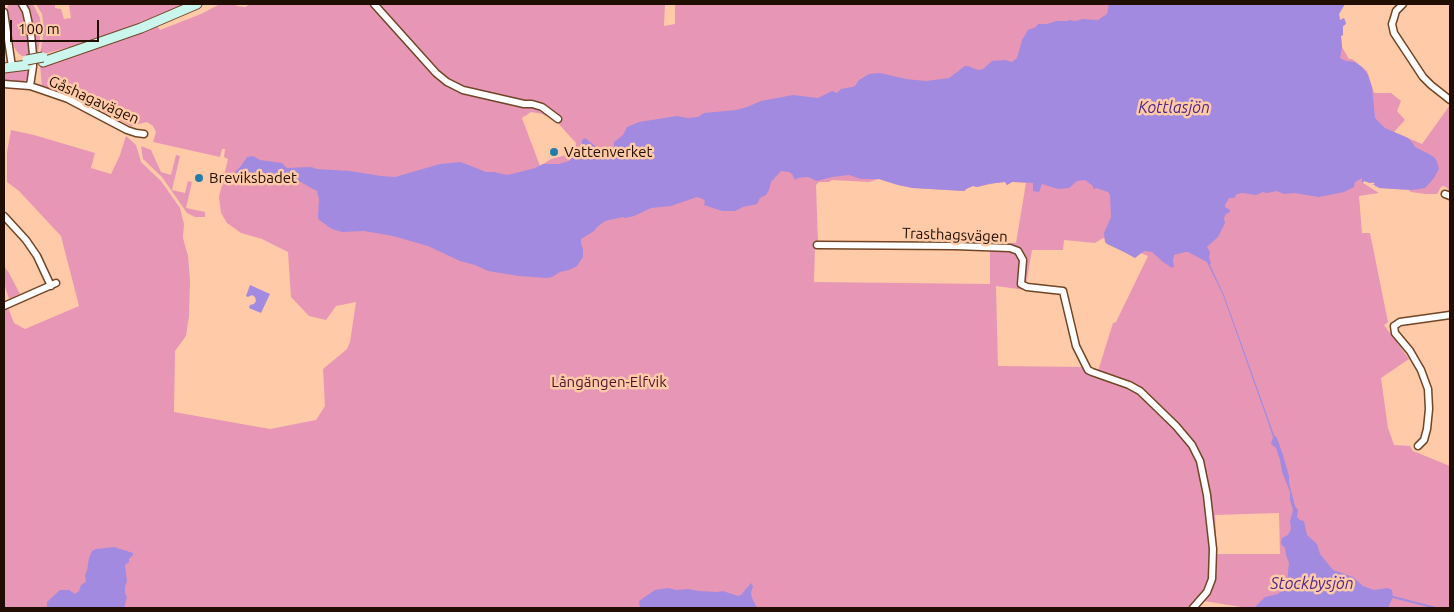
<!DOCTYPE html>
<html>
<head>
<meta charset="utf-8">
<style>
  body { margin:0 }
  #map { position:relative; width:1454px; height:612px; overflow:hidden; background:#ffcaa7; font-family:Ubuntu,sans-serif }
  canvas { display:block }
  .frame { position:absolute; inset:0; border:5px solid #200e03; pointer-events:none }
  .scale { position:absolute; left:10px; top:20px; width:89px; height:22px; box-sizing:border-box; border:2px solid #200e03; border-top:0; padding-left:6px; font-size:15px; line-height:18px; white-space:nowrap; color:#200e03; -webkit-text-stroke:4px #ffcaa7; paint-order:stroke }
</style>
</head>
<body>
<div id="map">
<canvas width="1454" height="612"></canvas>
<div class="frame"></div>
<div class="scale">100 m</div>
</div>
<script>
const ctx = document.querySelector('canvas').getContext('2d');
ctx.lineJoin = 'round';
function fillPath(path, color) {
  ctx.fillStyle = color;
  ctx.fill(path, 'evenodd');
}
function shape(rows) {
  const path = new Path2D();
  for (const r of rows) {
    path.moveTo(r[0], r[1]);
    for (let i = 2; i < r.length; i += 2) path.lineTo(r[i], r[i + 1]);
  }
  return path;
}
function stroke(path, color, width, dash) {
  ctx.strokeStyle = color;
  ctx.lineWidth = width;
  ctx.lineCap = dash ? 'butt' : 'round';
  ctx.setLineDash(dash || []);
  ctx.stroke(path);
}
function label(font, color, halo, rows, align = 'center') {
  ctx.font = font + ' Ubuntu,sans-serif';
  ctx.lineWidth = 5;
  ctx.setLineDash([]);
  ctx.textBaseline = 'middle';
  ctx.strokeStyle = halo;
  ctx.fillStyle = color;
  for (const [text, x, y, turn = 0] of rows) {
    ctx.save();
    ctx.translate(x, y);
    ctx.rotate((+turn || 0) * Math.PI / 180);
    ctx.textAlign = isNaN(turn) ? turn : align;
    if (halo) ctx.strokeText(text, 0, 0);
    ctx.fillText(text, 0, 0);
    ctx.restore();
  }
}
const green = shape([
  [9,4,18,4,23,13,28,32,31,56,22,56,18,53,14,47,6,10],
  [26,4,32,4,34,6,40,18,41,30,38,53,36,53,29,11],
  [36,4,55,4,55,8,61,9,64,19,71,18,69,4,187,4,96,40,40,55,44,30,43,21,42,14],
  [220,4,235,4,237,6,245,7,251,4,371,4,434,74,443,75,379,4,665,4,664,26,675,24,675,4,1345,4,1339,14,1340,21,1344,18,1346,22,1345,25,1343,26,1343,35,1341,36,1342,47,1349,59,1352,59,1367,71,1374,93,1391,93,1401,101,1397,111,1405,120,1394,132,1422,144,1450,105,1450,191,1446,187,1443,186,1441,187,1437,194,1426,194,1411,192,1409,190,1379,188,1377,186,1376,187,1375,185,1372,185,1375,184,1374,183,1370,183,1364,181,1363,183,1379,193,1359,196,1362,233,1370,233,1388,322,1384,325,1409,359,1381,378,1388,428,1394,445,1410,446,1413,451,1450,466,1450,608,1247,608,1204,601,1199,604,1196,608,4,608,4,309,8,307,14,323,25,329,79,306,61,236,19,191,7,182,7,152,11,130,34,135,95,153,91,168,111,174,120,155,126,136,136,145,141,162,161,181,180,208,184,224,183,238,188,256,190,280,189,316,186,336,175,351,174,412,270,429,316,420,325,406,323,369,347,349,350,342,356,302,336,306,326,320,309,316,291,297,288,252,262,239,241,233,227,223,221,213,219,197,228,159,224,157,225,149,222,149,220,157,153,142,156,132,153,126,147,122,131,126,80,100,42,87,40,64,76,55,157,26,160,30,201,14],
  [531,112,542,114,556,121,576,143,575,148,570,154,551,159,540,166,522,118],
  [879,179,898,185,913,188,965,191,966,189,973,186,977,187,995,183,1005,182,1007,185,1012,182,1026,183,1016,243,990,243,990,284,814,282,815,246,818,242,816,185,819,182,829,182,832,180,869,182],
  [1103,238,1148,256,1116,322,1113,323,1098,371,1083,367,998,366,996,286,1025,290,1032,250,1063,250,1064,240,1095,243],
  [1279,513,1280,554,1217,554,1215,515],
  [29,67,30,71,28,78,25,81,4,81,4,71],
  [141,146,151,150,161,172,171,175,176,155,180,156,172,190,185,193,188,181,192,182,186,208,205,212,205,217,195,217,187,213,162,177,143,159],
  [4,266,9,273,20,294,9,299,4,283]
]);
const water = shape([
  [1109,4,1345,4,1339,14,1340,20,1344,18,1346,24,1343,26,1343,35,1341,36,1342,47,1340,58,1346,61,1355,62,1362,67,1368,75,1372,87,1375,118,1385,128,1408,138,1411,141,1415,147,1429,154,1435,158,1437,162,1439,169,1434,178,1425,188,1413,190,1379,188,1377,186,1376,187,1375,185,1372,185,1375,184,1373,182,1370,183,1364,181,1362,183,1362,178,1355,182,1354,187,1344,192,1319,197,1294,193,1284,194,1277,191,1267,193,1263,192,1256,195,1242,193,1237,194,1234,198,1229,198,1225,205,1225,207,1230,210,1230,212,1226,214,1224,218,1225,223,1218,237,1207,247,1210,252,1209,258,1211,263,1210,265,1224,295,1274,435,1277,438,1283,455,1289,476,1289,483,1295,506,1298,510,1297,517,1300,520,1304,521,1307,535,1317,544,1320,554,1333,570,1353,577,1363,586,1374,590,1388,588,1392,590,1393,597,1388,608,1248,608,1255,607,1265,597,1278,594,1285,587,1287,582,1289,563,1286,555,1285,548,1281,544,1281,541,1282,538,1288,535,1291,529,1290,521,1293,510,1290,500,1290,492,1282,472,1280,460,1276,448,1271,444,1273,437,1268,422,1223,295,1207,262,1188,252,1185,252,1174,255,1173,261,1174,266,1172,268,1163,262,1152,252,1144,251,1135,258,1122,251,1107,244,1105,242,1104,233,1111,217,1110,195,1108,192,1096,188,1093,189,1093,186,1085,180,1077,181,1069,188,1058,189,1042,184,1039,192,1033,191,1033,183,1018,182,1012,182,1007,185,1005,182,988,184,977,187,973,186,966,189,964,191,913,188,898,185,879,179,861,179,849,175,832,177,817,181,808,177,798,178,795,180,792,174,789,172,781,171,771,182,769,190,766,195,760,198,757,204,743,207,735,211,722,211,704,205,705,201,703,199,697,197,671,206,651,208,634,216,625,218,623,217,605,221,597,227,594,231,581,239,581,243,583,249,583,257,577,266,569,270,560,272,552,277,547,278,519,276,488,271,475,265,460,261,428,246,393,236,364,231,342,232,332,229,319,220,318,217,319,199,317,191,311,188,301,182,264,181,248,178,239,178,235,175,235,172,241,166,247,157,253,156,260,160,282,163,287,168,311,167,317,169,350,171,381,176,395,177,440,164,460,162,466,164,486,172,494,172,507,175,516,173,535,168,543,164,559,164,569,161,582,148,582,140,585,138,600,150,607,151,614,147,614,142,623,135,627,127,639,122,677,116,688,118,698,117,704,113,736,110,747,107,761,101,793,95,818,98,832,91,837,93,841,89,852,87,855,86,859,80,869,74,880,73,906,79,926,81,949,78,965,66,968,66,978,70,983,69,992,61,1005,60,1012,62,1017,58,1022,40,1028,30,1036,27,1038,24,1047,24,1056,21,1067,21,1069,20,1075,21,1083,19,1098,20,1107,14],
  [250,285,270,294,261,313,249,308,250,305,254,304,256,301,255,297,252,295,248,297,246,296],
  [114,547,133,553,133,555,129,559,129,562,125,565,127,582,125,586,125,593,127,597,124,608,47,608,47,602,60,590,69,590,75,594,79,591,81,585,86,582,85,574,87,571,89,558,92,551,96,549],
  [751,583,753,586,751,593,752,598,756,606,758,608,640,608,639,601,655,590,668,588,676,590,688,589,699,591,717,592,723,591,738,596,741,595]
]);
const stream = shape([
  [1393,597,1436,608]
]);
const minor = shape([
  [22,4,26,11,31,34,33,55,33,66,30,86],
  [374,4,436,73,447,82,463,90,524,104,532,104,542,107,558,119],
  [1403,4,1396,11,1394,18,1392,24,1394,33,1423,77,1431,85,1450,100],
  [4,12,12,67],
  [4,84,30,86,39,89,68,99,127,130,136,133,144,134],
  [1445,194,1450,196],
  [4,216,26,240,37,256,51,286],
  [817,245,955,246,1010,248,1018,251,1023,260,1021,284,1027,287,1063,291,1076,346,1088,370,1092,372,1129,385,1140,391,1176,426,1192,445,1200,461,1207,495,1213,549,1212,579,1207,592,1193,608],
  [4,306,56,283],
  [1418,446,1424,440,1427,429,1429,409,1428,389,1421,370,1410,351,1395,333,1394,326,1400,322,1450,315]
]);
const secondary = shape([
  [43,62,141,28,197,4],
  [4,68,28,65]
]);
const secondaryBridge = shape([
  [27,60,43,57]
]);
const markers = [
  [554,152,5,"#217dab"],
  [199,178,5,"#217dab"]
];
const streetNames = [
  ["Gåshagavägen",94,100,24],
  ["Trasthagsvägen",955,235,2]
];
const poiNames = [
  ["Vattenverket",564,152],
  ["Breviksbadet",209,178]
];
const parkNames = [
  ["Långängen-Elfvik",609,382]
];
const waterNames = [
  ["Kottlasjön",1174,108],
  ["Stockbysjön",1312,584]
];
fillPath(green, '#e797b5');
fillPath(water, '#a28ae0');
stroke(stream, '#a28ae0', 2);
stroke(minor, '#714525', 9);
stroke(secondary, '#714525', 11);
stroke(minor, '#fff', 6);
stroke(secondary, '#caf6ed', 9);
stroke(secondaryBridge, '#714525', 11, []);
stroke(secondaryBridge, '#caf6ed', 9);
for (const [x, y, r, color] of markers) {
  const dot = new Path2D();
  dot.arc(x, y, r, 0, 2 * Math.PI);
  ctx.fillStyle = color;
  ctx.fill(dot);
  stroke(dot, '#ffcaa7', 2);
}
label('15px', '#200e03', '#ffcaa7', streetNames);
label('15px', '#200e03', '#ffcaa7', poiNames, 'left');
label('15px', '#4d112d', '#ffcaa7', parkNames);
label('italic 16px', '#4e288b', '#ffcaa7', waterNames);
</script>
</body>
</html>
